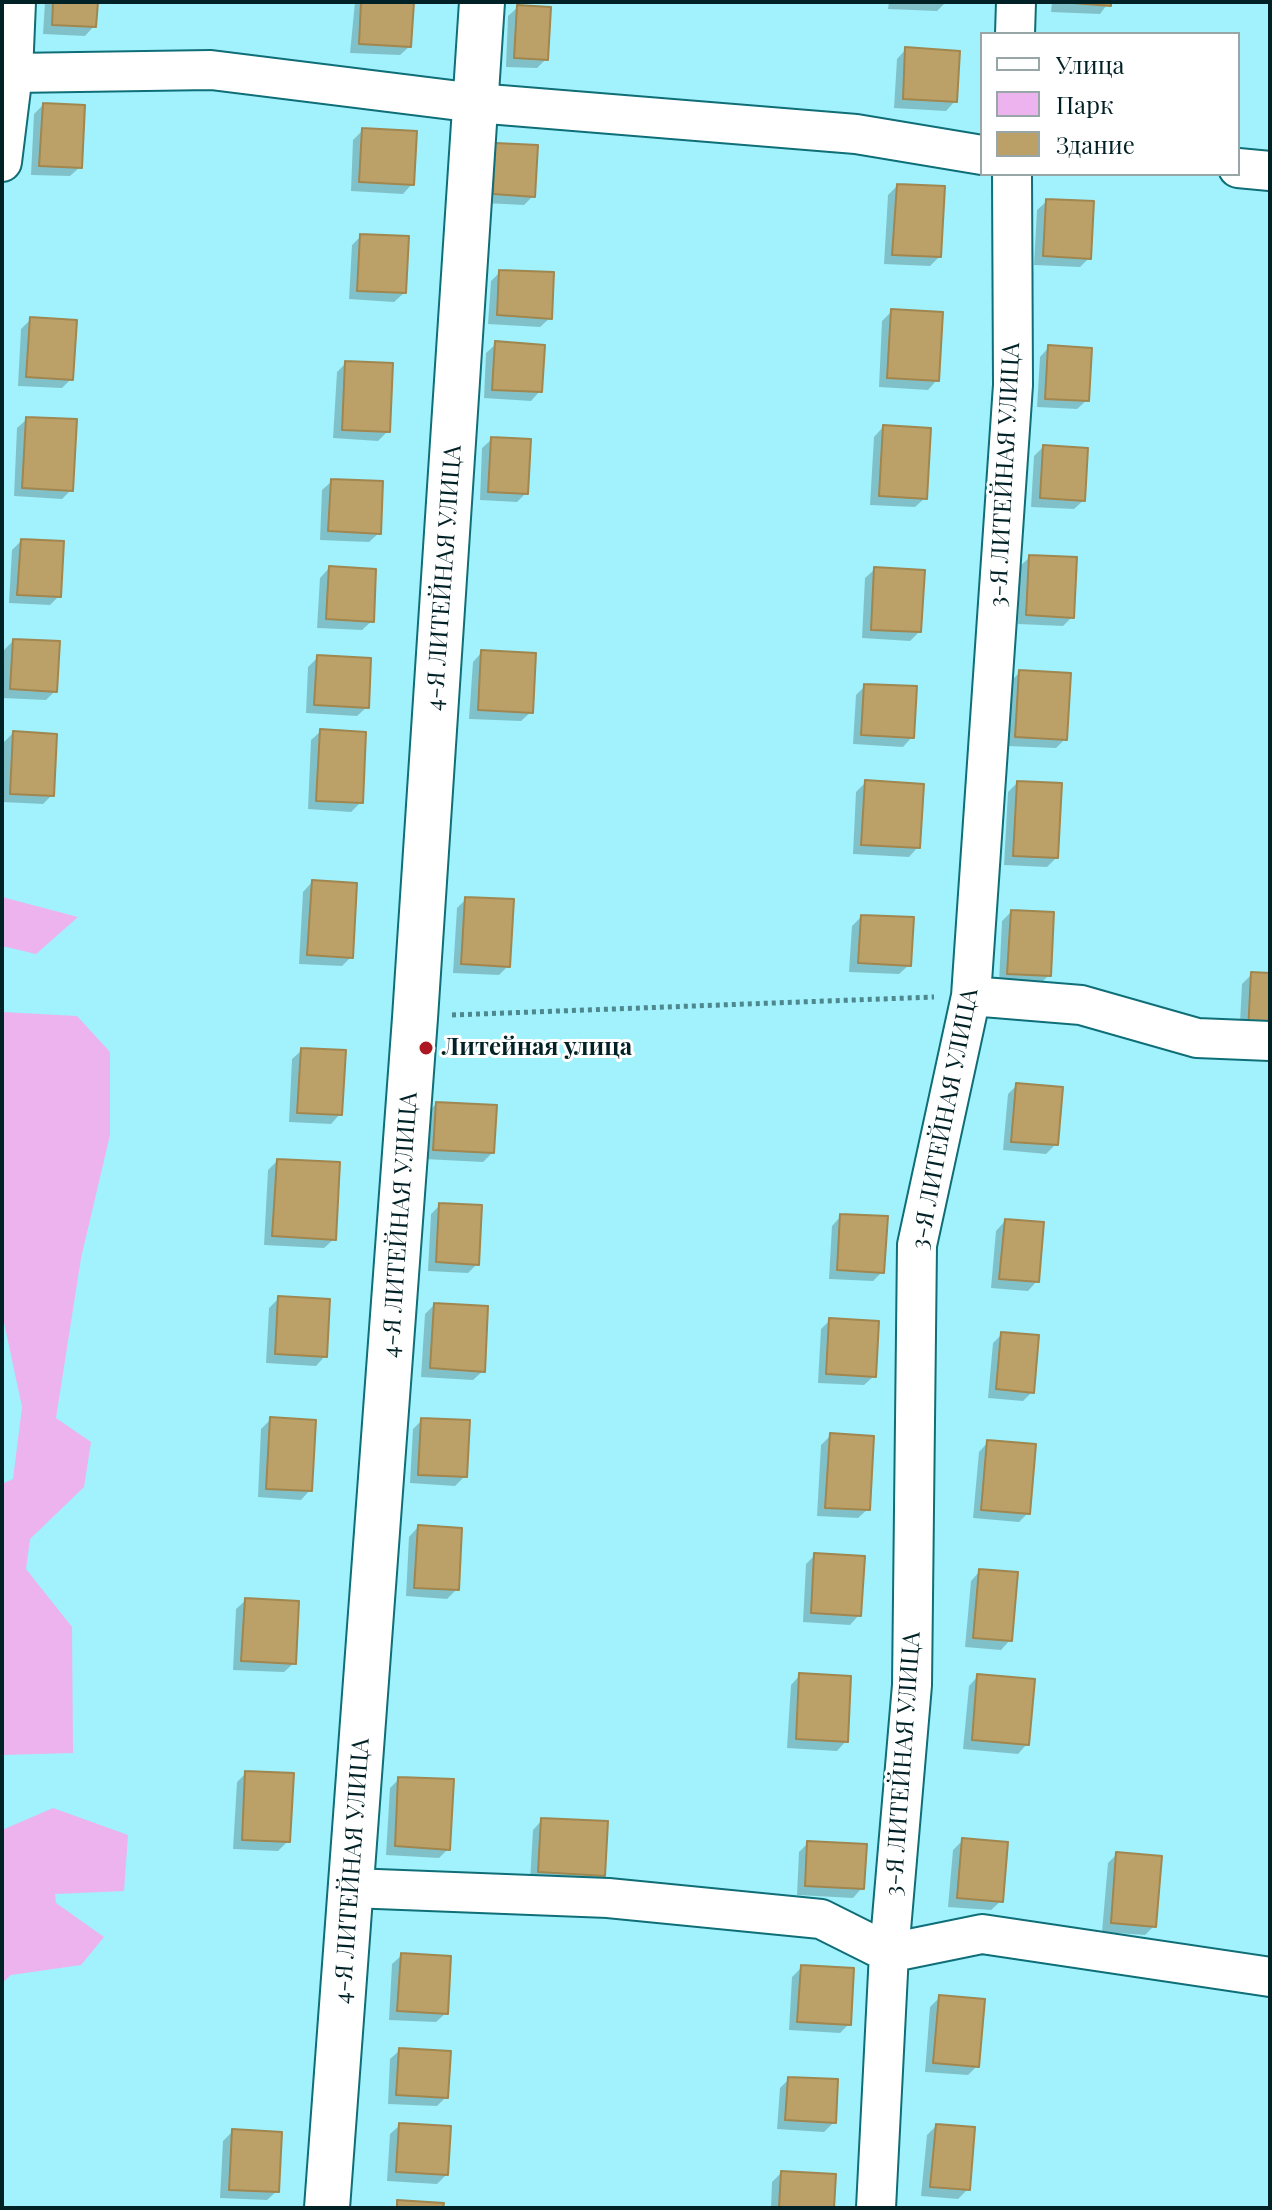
<!DOCTYPE html>
<html>
<head>
<meta charset="utf-8">
<style>
  body { margin:0 }
  #map { position:relative; width:1272px; height:2210px; overflow:hidden; background:#a1f2fc; font-family:"Playfair Display",serif }
  canvas { display:block }
  .frame { position:absolute; inset:0; border:4px solid #002125; pointer-events:none }
  .legend { position:absolute; left:980px; top:32px; width:260px; height:144px; box-sizing:border-box; background:#fff; border:2px solid #99a6a8; margin:0; padding:10px 14px; list-style:none; font-size:24px; color:#002125 }
  .legend li { display:flex; align-items:center; gap:16px; height:40px }
  .legend b { width:40px; border:2px solid #99a6a8 }
</style>
</head>
<body>
<div id="map">
<canvas width="1272" height="2210"></canvas>
<div class="frame"></div>
<ul class="legend">
<li><b style="height:10px;background:#fff"></b>Улица</li>
<li><b style="height:22px;background:#ecb3ee"></b>Парк</li>
<li><b style="height:22px;background:#bba068"></b>Здание</li>
</ul>
</div>
<script>
const ctx = document.querySelector('canvas').getContext('2d');
ctx.lineJoin = 'round';
function fillPath(path, color) {
  ctx.fillStyle = color;
  ctx.fill(path, 'evenodd');
}
function shape(rows) {
  const path = new Path2D();
  for (const r of rows) {
    path.moveTo(r[0], r[1]);
    for (let i = 2; i < r.length; i += 2) path.lineTo(r[i], r[i + 1]);
  }
  return path;
}
function stroke(path, color, width, dash) {
  ctx.strokeStyle = color;
  ctx.lineWidth = width;
  ctx.lineCap = dash ? 'butt' : 'round';
  ctx.setLineDash(dash || []);
  ctx.stroke(path);
}
function label(font, color, halo, rows, align = 'center') {
  ctx.font = font + ' "Playfair Display",serif';
  ctx.lineWidth = 6;
  ctx.setLineDash([]);
  ctx.textBaseline = 'middle';
  ctx.strokeStyle = halo;
  ctx.fillStyle = color;
  for (const [text, x, y, turn = 0] of rows) {
    ctx.save();
    ctx.translate(x, y);
    ctx.rotate((+turn || 0) * Math.PI / 180);
    ctx.textAlign = isNaN(turn) ? turn : align;
    if (halo) ctx.strokeText(text, 0, 0);
    ctx.fillText(text, 0, 0);
    ctx.restore();
  }
}
const green = shape([
  [2,897,78,917,36,954,2,946],
  [2,1012,77,1016,110,1052,110,1135,81,1258,56,1418,91,1442,84,1487,30,1539,26,1569,72,1627,73,1753,2,1755,2,1484,13,1479,22,1407,2,1313],
  [53,1808,128,1835,124,1891,55,1894,56,1903,104,1937,81,1965,11,1975,2,1983,2,1830]
]);
const shadow = shape([
  [45,2,96,2,94,26,85,36,43,34],
  [355,2,412,2,410,46,400,55,350,53],
  [889,2,946,2,937,11,888,9],
  [1052,2,1109,2,1100,14,1051,12],
  [518,7,546,59,537,68,506,67,508,16],
  [906,49,955,101,946,111,894,108,897,59],
  [43,105,80,167,70,176,31,175,34,114],
  [363,130,412,184,403,194,351,191,353,140],
  [496,145,533,196,524,205,484,203,487,154],
  [897,186,939,257,930,266,884,264,888,195],
  [1047,201,1089,258,1080,267,1034,265,1037,210],
  [361,236,404,293,394,302,349,299,352,245],
  [500,272,550,318,540,327,488,324,491,281],
  [892,311,937,380,928,390,879,387,882,321],
  [31,319,71,379,62,388,18,386,21,329],
  [496,344,540,391,531,401,484,398,486,353],
  [1049,347,1087,400,1077,409,1037,407,1040,357],
  [346,363,388,431,378,441,333,438,337,372],
  [27,419,71,490,62,499,14,496,17,428],
  [883,427,925,498,915,507,870,505,874,437],
  [492,439,526,493,517,502,480,500,482,448],
  [1043,447,1084,500,1074,509,1031,507,1034,456],
  [332,481,379,533,369,542,320,540,322,490],
  [21,541,59,596,50,605,9,603,12,550],
  [1030,557,1072,617,1063,626,1018,624,1020,566],
  [329,568,372,621,362,630,317,628,320,578],
  [875,569,919,632,910,641,862,638,865,578],
  [13,641,55,691,46,700,2,698,4,650],
  [482,652,531,712,521,721,469,719,473,662],
  [318,657,367,707,357,716,306,713,308,667],
  [1020,672,1065,739,1056,748,1007,746,1011,681],
  [865,686,912,737,903,747,853,744,856,695],
  [321,731,361,802,351,812,308,809,311,740],
  [13,733,52,795,43,804,2,802,4,742],
  [866,782,918,847,909,857,853,854,856,792],
  [1017,783,1056,858,1047,867,1004,865,1008,792],
  [312,882,351,957,342,966,299,964,303,892],
  [466,899,508,966,499,975,453,973,457,908],
  [1011,912,1049,975,1040,984,999,982,1002,921],
  [861,917,909,965,899,974,849,972,852,926],
  [1252,974,1270,975,1239,1042,1242,984],
  [302,1050,340,1114,331,1124,289,1122,292,1059],
  [1017,1085,1056,1144,1046,1154,1003,1150,1008,1094],
  [436,1104,492,1153,483,1162,424,1159,427,1113],
  [277,1161,334,1239,324,1248,264,1245,268,1170],
  [440,1205,477,1264,468,1273,428,1271,431,1214],
  [841,1216,882,1272,873,1281,829,1279,832,1226],
  [1005,1221,1037,1281,1028,1291,991,1288,996,1231],
  [279,1298,325,1356,316,1366,266,1363,269,1308],
  [434,1305,483,1371,473,1380,421,1377,425,1314],
  [830,1320,874,1376,864,1385,818,1383,821,1329],
  [1002,1334,1032,1392,1023,1401,988,1398,993,1343],
  [271,1419,310,1490,301,1500,258,1497,261,1429],
  [422,1420,465,1476,455,1486,410,1483,413,1429],
  [830,1436,868,1509,858,1518,817,1516,821,1445],
  [988,1442,1028,1513,1019,1522,973,1518,979,1452],
  [418,1527,457,1589,447,1599,406,1596,409,1537],
  [815,1555,859,1615,850,1625,803,1622,806,1564],
  [980,1571,1010,1640,1001,1650,965,1647,971,1581],
  [246,1600,294,1663,284,1672,233,1670,236,1609],
  [800,1675,846,1741,837,1751,787,1748,791,1685],
  [978,1676,1027,1744,1018,1754,963,1749,969,1686],
  [246,1773,288,1841,278,1851,233,1849,237,1782],
  [399,1779,448,1849,439,1858,386,1855,390,1788],
  [542,1820,603,1875,594,1884,530,1881,533,1830],
  [963,1840,1001,1901,991,1910,948,1907,953,1850],
  [808,1843,862,1888,853,1898,797,1895,799,1852],
  [1117,1854,1154,1926,1145,1935,1102,1932,1108,1863],
  [402,1955,446,2013,436,2022,389,2020,392,1964],
  [802,1967,849,2024,840,2033,789,2030,792,1977],
  [940,1997,977,2066,968,2075,925,2072,930,2007],
  [400,2050,446,2097,437,2106,388,2104,390,2059],
  [789,2079,834,2122,824,2132,777,2129,780,2088],
  [400,2125,446,2175,437,2184,387,2181,390,2134],
  [936,2126,968,2189,958,2199,921,2196,927,2135],
  [233,2131,277,2191,267,2200,220,2198,223,2141],
  [781,2173,832,2208,771,2208,772,2182]
]);
const building = shape([
  [53,2,98,2,96,27,52,25,53,2],
  [361,2,414,2,411,47,359,44,361,2],
  [1060,2,1111,2,1111,6,1060,2],
  [517,5,551,7,548,60,514,58,517,5],
  [905,47,960,51,957,102,903,99,905,47],
  [43,103,85,105,82,168,39,166,43,103],
  [362,128,417,131,414,185,359,182,362,128],
  [495,143,538,145,535,197,493,194,495,143],
  [897,184,945,186,941,257,892,255,897,184],
  [1046,199,1094,201,1091,259,1043,256,1046,199],
  [360,234,409,236,406,293,357,291,360,234],
  [499,270,554,272,552,319,497,315,499,270],
  [891,309,943,312,939,381,887,378,891,309],
  [30,317,77,320,73,380,26,377,30,317],
  [495,341,545,345,542,392,492,390,495,341],
  [1048,345,1092,348,1089,401,1045,399,1048,345],
  [345,361,393,363,390,432,342,430,345,361],
  [26,417,77,419,73,491,22,488,26,417],
  [883,425,931,428,927,499,879,496,883,425],
  [491,437,531,439,528,494,488,492,491,437],
  [1043,445,1088,448,1085,501,1040,498,1043,445],
  [331,479,383,481,381,534,328,531,331,479],
  [21,539,64,541,61,597,17,595,21,539],
  [1029,555,1077,557,1074,618,1026,615,1029,555],
  [329,566,376,569,374,622,326,619,329,566],
  [874,567,925,570,921,632,871,630,874,567],
  [13,639,60,641,57,692,10,689,13,639],
  [481,650,536,653,533,713,478,710,481,650],
  [317,655,371,658,369,708,314,705,317,655],
  [1019,670,1071,673,1067,740,1015,737,1019,670],
  [864,684,917,686,914,738,861,735,864,684],
  [320,729,366,732,363,803,316,801,320,729],
  [13,731,57,734,54,796,10,794,13,731],
  [865,780,924,784,920,848,861,845,865,780],
  [1017,781,1062,783,1058,858,1013,856,1017,781],
  [312,880,357,883,353,958,307,955,312,880],
  [465,897,514,899,510,967,461,964,465,897],
  [1011,910,1054,912,1051,976,1007,974,1011,910],
  [861,915,914,917,911,966,858,963,861,915],
  [1251,972,1270,973,1270,1034,1248,1033,1251,972],
  [301,1048,346,1050,342,1115,297,1113,301,1048],
  [1016,1083,1063,1087,1058,1145,1011,1142,1016,1083],
  [436,1102,497,1105,494,1153,433,1150,436,1102],
  [277,1159,340,1162,336,1240,272,1236,277,1159],
  [439,1203,482,1205,479,1265,436,1262,439,1203],
  [840,1214,888,1216,884,1273,837,1270,840,1214],
  [1005,1219,1044,1222,1039,1282,999,1279,1005,1219],
  [278,1296,330,1299,327,1357,275,1354,278,1296],
  [434,1303,488,1306,485,1372,430,1368,434,1303],
  [829,1318,879,1321,876,1377,826,1374,829,1318],
  [1001,1332,1039,1335,1034,1393,996,1389,1001,1332],
  [270,1417,316,1420,312,1491,266,1489,270,1417],
  [421,1418,470,1420,467,1477,418,1475,421,1418],
  [830,1433,874,1436,870,1510,825,1508,830,1433],
  [987,1440,1036,1444,1030,1514,981,1510,987,1440],
  [418,1525,462,1528,459,1590,414,1588,418,1525],
  [814,1553,865,1556,861,1616,811,1613,814,1553],
  [979,1569,1018,1572,1012,1641,973,1638,979,1569],
  [245,1598,299,1601,296,1664,241,1661,245,1598],
  [799,1673,851,1676,848,1742,796,1739,799,1673],
  [977,1674,1035,1679,1029,1745,972,1740,977,1674],
  [245,1771,294,1773,290,1842,242,1840,245,1771],
  [398,1777,454,1779,450,1850,395,1846,398,1777],
  [541,1818,608,1821,605,1876,538,1872,541,1818],
  [962,1838,1008,1842,1003,1902,957,1898,962,1838],
  [807,1841,867,1844,864,1889,805,1886,807,1841],
  [1116,1852,1162,1856,1156,1927,1111,1923,1116,1852],
  [401,1953,451,1956,448,2014,397,2011,401,1953],
  [801,1965,854,1968,851,2025,797,2022,801,1965],
  [939,1995,985,1999,979,2067,933,2063,939,1995],
  [399,2048,451,2051,448,2098,396,2095,399,2048],
  [788,2077,838,2079,836,2123,785,2120,788,2077],
  [399,2123,451,2126,448,2175,396,2172,399,2123],
  [936,2124,975,2127,970,2190,930,2187,936,2124],
  [232,2129,282,2132,279,2192,229,2190,232,2129],
  [781,2171,836,2174,834,2208,779,2208,781,2171],
  [397,2200,444,2203,443,2208,397,2208,397,2200]
]);
const path = shape([
  [452,1015,934,997]
]);
const minor = shape([
  [1015,34,1016,2],
  [13,73,211,70,476,103,856,134,982,155],
  [2,162,13,73,16,2],
  [1238,168,1270,171],
  [971,996,1081,1005,1197,1038,1270,1041],
  [351,1888,608,1898,821,1919,889,1953,982,1934,1270,1977],
  [876,2208,889,1953,912,1685,917,1245,971,996,1013,385,1012,174]
]);
const tertiary = shape([
  [327,2208,415,1018,482,2]
]);
const markers = [
  [426,1048,8,"#ac1821"]
];
const streetNames = [
  ["3-Я ЛИТЕЙНАЯ УЛИЦА",1005,475,-87],
  ["4-Я ЛИТЕЙНАЯ УЛИЦА",444,578,-86],
  ["3-Я ЛИТЕЙНАЯ УЛИЦА",945,1119,-79],
  ["4-Я ЛИТЕЙНАЯ УЛИЦА",400,1225,-86],
  ["3-Я ЛИТЕЙНАЯ УЛИЦА",903,1764,-86],
  ["4-Я ЛИТЕЙНАЯ УЛИЦА",352,1871,-86]
];
const poiNames = [
  ["Литейная улица",442,1048]
];
fillPath(green, '#ecb3ee');
fillPath(shadow, '#0003');
fillPath(building, '#bba068');
stroke(building, '#a0864f', 2);
stroke(minor, '#0f6e77', 42);
stroke(tertiary, '#0f6e77', 48);
stroke(path, '#4e878e', 5, [4, 4]);
stroke(minor, '#fff', 38);
stroke(tertiary, '#fff', 44);
for (const [x, y, r, color] of markers) {
  const dot = new Path2D();
  dot.arc(x, y, r, 0, 2 * Math.PI);
  ctx.fillStyle = color;
  ctx.fill(dot);
  stroke(dot, '#fff', 3);
}
label('24px', '#002125', '#fff', streetNames);
label('bold 24px', '#002125', '#fff', poiNames, 'left');
</script>
</body>
</html>
